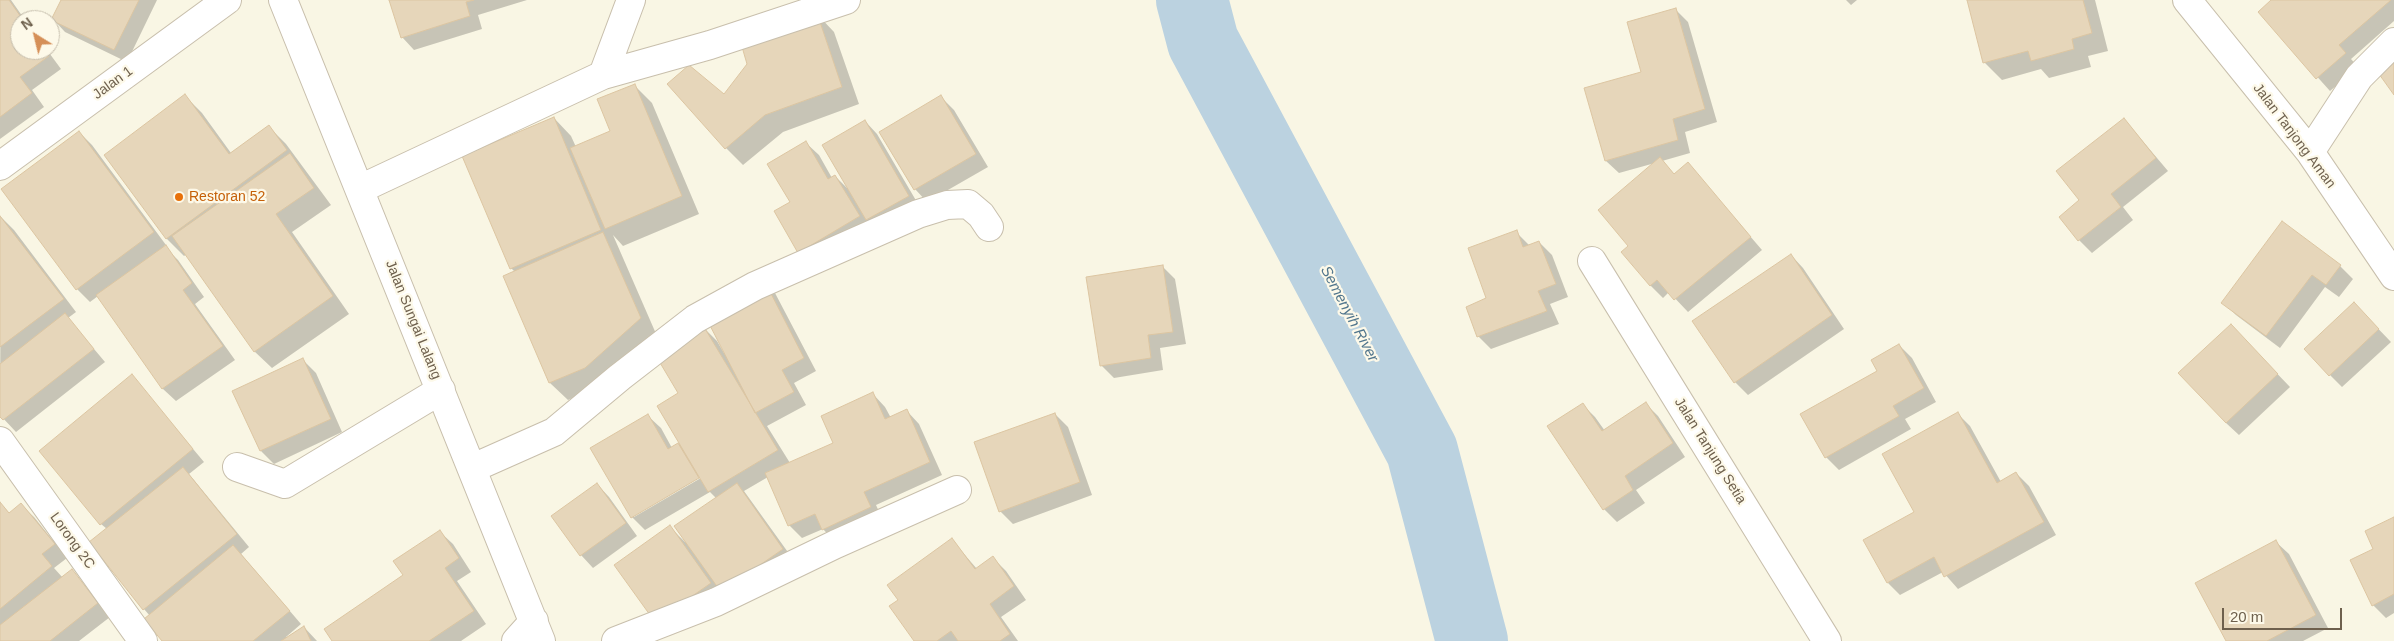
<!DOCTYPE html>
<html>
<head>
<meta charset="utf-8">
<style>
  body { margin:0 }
  #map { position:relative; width:2394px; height:641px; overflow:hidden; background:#f9f6e4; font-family:Arial,sans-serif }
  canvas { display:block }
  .north { position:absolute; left:10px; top:10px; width:50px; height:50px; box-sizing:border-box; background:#fdf9e9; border:1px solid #c4bcab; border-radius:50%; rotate:324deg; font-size:14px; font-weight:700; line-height:20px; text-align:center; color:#6e604d }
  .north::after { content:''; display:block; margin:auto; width:18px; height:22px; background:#d58f57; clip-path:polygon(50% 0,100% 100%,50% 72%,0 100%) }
  .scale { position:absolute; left:2222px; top:608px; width:120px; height:22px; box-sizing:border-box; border:2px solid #6e604d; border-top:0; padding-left:6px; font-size:15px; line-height:18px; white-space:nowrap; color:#6e604d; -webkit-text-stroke:4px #fdf9e9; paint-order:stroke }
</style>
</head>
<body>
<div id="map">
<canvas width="2394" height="641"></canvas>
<div class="north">N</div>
<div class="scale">20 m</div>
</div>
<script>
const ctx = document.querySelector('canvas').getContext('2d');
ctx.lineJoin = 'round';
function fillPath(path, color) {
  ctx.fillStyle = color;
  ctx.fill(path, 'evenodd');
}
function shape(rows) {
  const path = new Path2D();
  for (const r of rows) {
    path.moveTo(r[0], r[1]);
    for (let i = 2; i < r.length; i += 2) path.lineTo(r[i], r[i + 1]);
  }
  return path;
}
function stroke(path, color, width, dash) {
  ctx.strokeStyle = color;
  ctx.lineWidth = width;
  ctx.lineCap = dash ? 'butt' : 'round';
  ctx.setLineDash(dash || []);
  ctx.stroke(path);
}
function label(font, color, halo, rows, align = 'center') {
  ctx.font = font + ' Arial,sans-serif';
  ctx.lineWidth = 4.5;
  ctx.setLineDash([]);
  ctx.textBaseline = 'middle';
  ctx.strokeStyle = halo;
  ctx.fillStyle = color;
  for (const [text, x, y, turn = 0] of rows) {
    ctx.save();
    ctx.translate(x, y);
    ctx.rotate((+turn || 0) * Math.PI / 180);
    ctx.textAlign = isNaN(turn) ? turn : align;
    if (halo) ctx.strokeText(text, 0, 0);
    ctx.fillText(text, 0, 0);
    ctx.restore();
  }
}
const shadow = shape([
  [0,0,11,0,25,20,20,20,20,50,47,50,61,69,32,90,44,107,0,139],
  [62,0,157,0,127,62,65,32,53,19],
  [390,0,527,0,478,15,482,29,414,50,402,37],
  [1846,0,1857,0,1851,5],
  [1968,0,2095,0,2108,51,2088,56,2091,67,2049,78,2041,69,2002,80,1984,62],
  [2273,0,2394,0,2394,21,2351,59,2358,67,2330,91,2259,12],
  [1675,9,1688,22,1717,122,1685,132,1690,153,1662,161,1675,175,1688,164,1762,250,1688,312,1669,292,1663,298,1650,285,1630,246,1655,163,1619,173,1606,161,1643,72],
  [817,14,834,32,859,104,783,132,743,165,726,148,724,96],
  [634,85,652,103,699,214,623,246,613,235,657,336,602,385,568,400,550,383,504,277,515,272,511,268,554,118,571,136,576,147,612,132],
  [185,96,202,113,231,153,268,126,286,144,331,205,292,232,349,314,272,368,254,351,187,254,184,256,167,239,106,155],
  [941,97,954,110,988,167,927,202,915,189],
  [2124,119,2168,171,2123,207,2133,220,2092,253,2079,240,2081,200],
  [865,121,877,134,921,209,880,233,867,219,872,229,799,252,792,202,806,143,819,155,832,178,835,176,849,190],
  [79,132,92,145,166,245,164,246,178,260,204,297,195,304,235,360,176,401,163,389,98,296,90,302,77,289],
  [1,217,14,230,76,312,68,318,105,362,16,432,0,415],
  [2282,223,2340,266,2353,279,2339,297,2325,287,2280,348,2236,315,2223,302],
  [1516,232,1530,246,1539,242,1552,255,1568,297,1550,304,1559,324,1491,349,1478,336,1488,299],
  [1791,255,1803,268,1844,329,1748,395,1735,382],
  [1162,266,1175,279,1186,344,1160,348,1163,370,1114,378,1101,365],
  [763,280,775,293,816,371,794,383,806,405,767,426,790,463,834,443,873,394,885,407,891,418,907,411,919,424,942,475,876,505,883,520,835,542,823,529,802,538,789,525,768,477,744,491,795,562,669,634,670,527,685,542,716,498,710,492,645,530,632,517,648,416,661,428,672,448,680,443,680,393,704,328,717,341,724,353,725,352],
  [704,473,706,475,634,517,634,515],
  [2366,316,2391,342,2342,387,2330,375],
  [2244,339,2290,387,2239,435,2226,423],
  [1899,345,1912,358,1936,402,1905,419,1911,429,1839,470,1826,457,1878,371],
  [303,360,316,373,342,432,274,464,261,451,234,391],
  [132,376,204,462,189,474,249,547,241,554,301,624,286,637,287,638,304,627,317,641,164,641,150,616,144,609,107,529,101,524],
  [1645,403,1658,416,1685,457,1636,490,1645,503,1617,522,1604,509,1582,404,1595,417,1605,431],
  [1957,413,1970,426,2001,482,2016,473,2029,486,2056,535,1958,589,1943,572,1900,595,1888,583],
  [1055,414,1068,427,1092,495,1013,524,1000,511],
  [597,484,609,497,637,536,593,568,581,555],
  [0,503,10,514,21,505,34,517,67,558,54,568,63,578,72,571,110,617,79,641,0,641],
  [2394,519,2394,613,2386,618,2373,605,2375,549],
  [440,532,453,544,471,572,457,581,486,624,461,641,333,641,405,575],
  [952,540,977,569,993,558,1006,571,1026,600,1001,617,1018,641,916,641,899,601],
  [2276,542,2289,554,2328,628,2303,641,2227,641]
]);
const river = shape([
  [1192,0,1203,42,1422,451,1472,641]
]);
const building = shape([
  [0,0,9,0,23,20,20,20,20,50,45,50,49,56,20,77,32,93,0,117,0,0],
  [61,0,139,0,114,50,51,20,61,0],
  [389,0,474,0,466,2,470,16,401,38,389,0],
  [1967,0,2083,0,2092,33,2072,39,2074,49,2031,61,2028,51,1983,63,1967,0],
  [2271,0,2391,0,2339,45,2346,53,2316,79,2258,12,2271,0],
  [1676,8,1705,109,1673,119,1678,140,1605,161,1584,88,1641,72,1627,22,1676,8],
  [817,13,842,87,765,115,725,149,667,84,689,65,724,94,747,64,740,40,817,13],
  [2394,52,2394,95,2374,67,2394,52],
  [635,84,682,196,605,229,570,148,610,131,597,99,635,84],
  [185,94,229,154,269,125,287,150,166,239,104,155,185,94],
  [941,95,976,154,914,190,879,132,941,95],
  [554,117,601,230,510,269,462,156,554,117],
  [2124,118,2156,158,2111,194,2121,207,2078,241,2059,217,2079,200,2056,171,2124,118],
  [865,120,909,196,866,220,822,145,865,120],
  [79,131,154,232,76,290,1,189,79,131],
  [806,141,828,179,835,175,860,216,798,253,774,211,790,202,767,164,806,141],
  [290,153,314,188,276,214,333,296,254,352,172,236,290,153],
  [1660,157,1674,174,1688,162,1751,237,1674,300,1657,280,1650,286,1621,252,1628,246,1598,210,1660,157],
  [0,216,64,299,0,347,0,216],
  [2282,221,2341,265,2326,285,2312,275,2266,336,2221,303,2282,221],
  [1517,230,1523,247,1539,241,1556,284,1538,291,1547,311,1477,337,1466,307,1486,298,1468,248,1517,230],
  [603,232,641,318,585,368,549,383,503,276,603,232],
  [166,245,192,283,183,290,223,346,162,389,96,295,166,245],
  [1791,254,1832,315,1734,383,1692,321,1791,254],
  [1163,265,1173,332,1148,335,1151,358,1100,366,1086,277,1163,265],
  [763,278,804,358,782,370,794,392,755,413,702,310,763,278],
  [2354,302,2379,329,2329,376,2304,349,2354,302],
  [65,313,94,349,3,420,0,417,0,364,65,313],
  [2231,324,2278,374,2226,423,2178,373,2231,324],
  [704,327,778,450,708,492,657,406,678,393,656,356,704,327],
  [1899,344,1924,388,1893,406,1899,416,1825,458,1800,414,1877,371,1871,360,1899,344],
  [303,358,331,419,260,451,232,391,303,358],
  [132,374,193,449,100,525,39,451,132,374],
  [873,392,885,419,907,409,930,462,864,492,871,507,822,530,815,514,788,526,765,473,833,443,821,416,873,392],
  [1646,402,1673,443,1625,476,1633,490,1603,510,1547,426,1583,403,1602,431,1646,402],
  [1958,412,1997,483,2016,472,2044,522,1944,577,1934,557,1887,583,1863,540,1914,512,1882,454,1958,412],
  [1055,413,1080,482,999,512,974,442,1055,413],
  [648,414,668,449,678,443,699,478,631,518,590,448,648,414],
  [183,467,237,534,143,610,89,542,183,467],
  [597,483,626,523,580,556,551,516,597,483],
  [737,483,783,549,721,592,674,526,737,483],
  [0,502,9,513,21,503,55,544,42,554,52,566,0,609,0,502],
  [2394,517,2394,594,2372,606,2350,560,2373,549,2365,531,2394,517],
  [670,525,711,583,655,622,614,565,670,525],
  [440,530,459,558,445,568,474,611,429,641,332,641,324,629,403,575,393,561,440,530],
  [952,538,975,569,993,556,1014,586,990,604,1010,634,1000,641,958,641,951,631,937,641,914,641,889,606,898,600,887,585,952,538],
  [2276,540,2316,615,2267,641,2226,641,2195,583,2276,540],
  [233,545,290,611,253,641,162,641,144,619,233,545],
  [72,569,98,603,50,641,0,641,0,625,72,569],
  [304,626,311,641,281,641,304,626]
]);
const minor = shape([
  [283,0,541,641],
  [2187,0,2310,152,2394,276],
  [603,75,631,0],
  [2310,152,2359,77,2394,42],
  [0,166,227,0],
  [360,189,603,75,710,45,846,0],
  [1592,261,1827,641],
  [0,441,143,641],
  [237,467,285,484,441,390],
  [473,468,554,432,620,377,695,319,755,286,918,214,947,205,968,204,981,215,989,227],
  [516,641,534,621],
  [616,641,716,602,836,544,957,490]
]);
const markers = [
  [179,197,5,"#e8710a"]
];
const streetNames = [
  ["Jalan 1",113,83,-36],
  ["Jalan Tanjong Aman",2294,136,53],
  ["Jalan Sungai Lalang",413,320,68],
  ["Jalan Tanjung Setia",1710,451,58],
  ["Lorong 2C",72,541,54]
];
const foodNames = [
  ["Restoran 52",189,197]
];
const waterNames = [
  ["Semenyih River",1349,314,62]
];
fillPath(shadow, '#0003');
stroke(river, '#bbd2e0', 72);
fillPath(building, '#e6d6ba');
stroke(building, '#dcc5a1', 1);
stroke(minor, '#c8bfac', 30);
stroke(minor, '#fff', 28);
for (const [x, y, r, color] of markers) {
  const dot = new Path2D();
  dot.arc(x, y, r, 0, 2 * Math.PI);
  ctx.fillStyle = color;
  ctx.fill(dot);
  stroke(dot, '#fdf9e9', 2);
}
label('14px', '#6e604d', '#fdf9e9', streetNames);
label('14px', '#c56008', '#fdf9e9', foodNames, 'left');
label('italic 15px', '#50758c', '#fdf9e9', waterNames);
</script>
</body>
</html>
